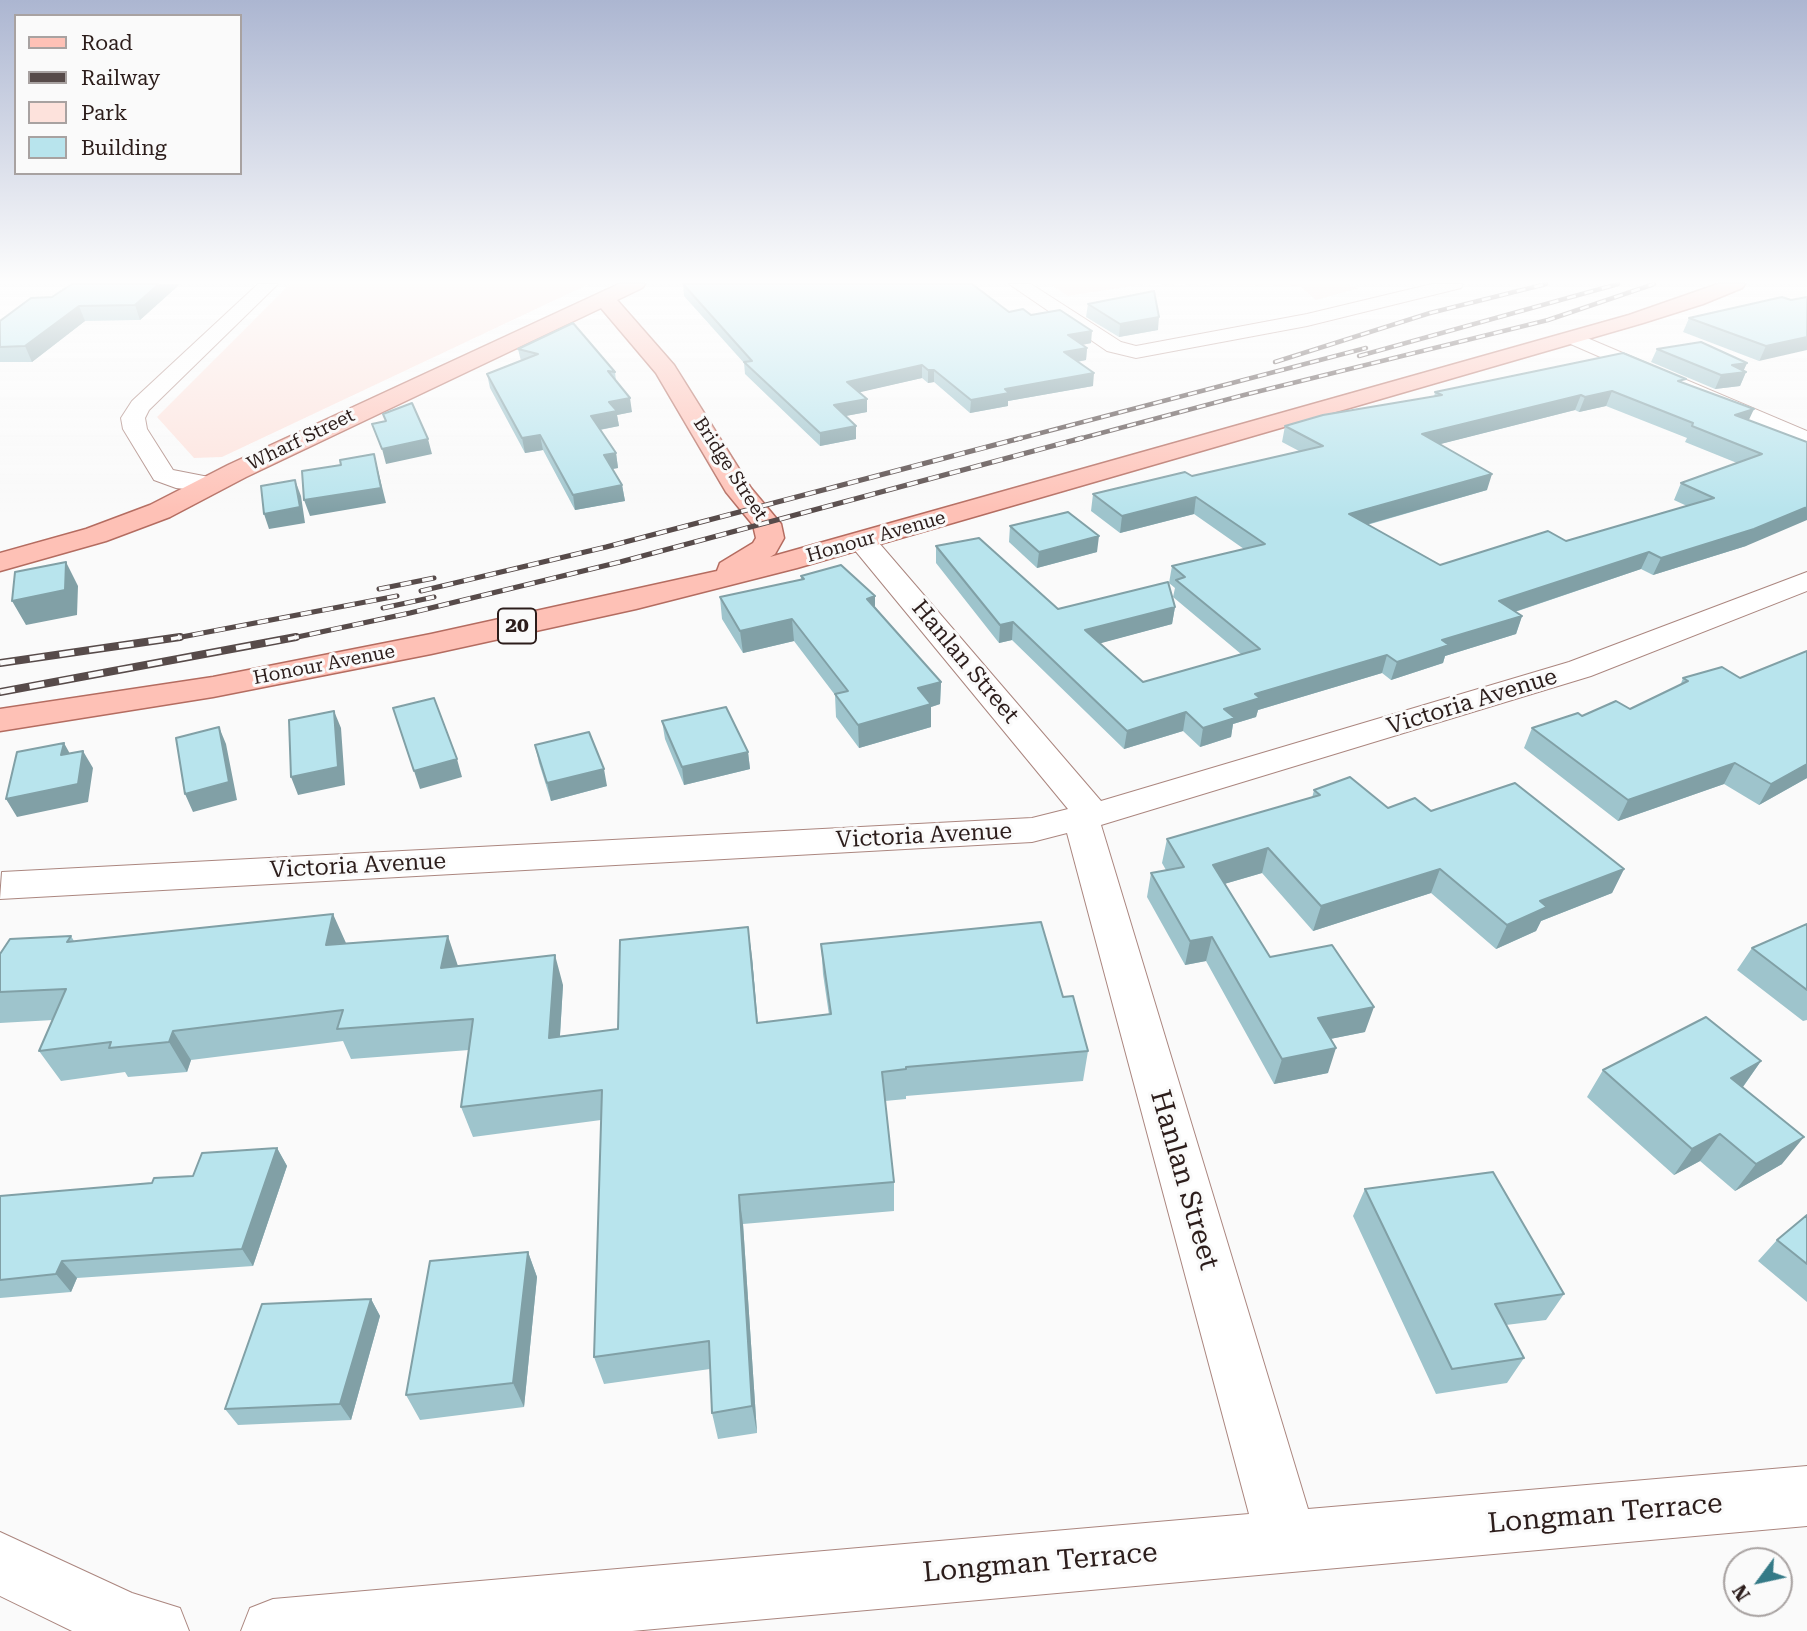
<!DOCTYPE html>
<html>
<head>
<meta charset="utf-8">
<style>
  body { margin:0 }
  #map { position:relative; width:1807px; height:1631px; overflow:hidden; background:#fafafa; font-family:"Roboto Serif",serif }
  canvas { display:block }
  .legend { position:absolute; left:14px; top:14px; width:228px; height:161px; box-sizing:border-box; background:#fafafa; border:2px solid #a8a2a1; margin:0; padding:9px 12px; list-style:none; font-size:21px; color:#2c1d1b }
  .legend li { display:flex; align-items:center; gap:14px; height:35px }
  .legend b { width:35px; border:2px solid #a8a2a1 }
  .north { position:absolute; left:1723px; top:1547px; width:70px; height:70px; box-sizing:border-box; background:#fafafa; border:2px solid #a8a2a1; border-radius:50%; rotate:237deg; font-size:19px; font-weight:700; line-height:28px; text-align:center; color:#2c1d1b }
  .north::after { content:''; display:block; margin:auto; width:24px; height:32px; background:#357a87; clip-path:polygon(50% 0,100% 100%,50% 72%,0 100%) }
</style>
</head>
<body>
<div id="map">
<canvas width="1807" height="1631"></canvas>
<ul class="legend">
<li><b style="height:9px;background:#fec1b6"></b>Road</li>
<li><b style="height:9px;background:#574b4a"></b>Railway</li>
<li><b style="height:19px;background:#fde2dc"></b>Park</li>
<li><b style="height:19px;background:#b8e4ed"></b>Building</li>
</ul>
<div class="north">N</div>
</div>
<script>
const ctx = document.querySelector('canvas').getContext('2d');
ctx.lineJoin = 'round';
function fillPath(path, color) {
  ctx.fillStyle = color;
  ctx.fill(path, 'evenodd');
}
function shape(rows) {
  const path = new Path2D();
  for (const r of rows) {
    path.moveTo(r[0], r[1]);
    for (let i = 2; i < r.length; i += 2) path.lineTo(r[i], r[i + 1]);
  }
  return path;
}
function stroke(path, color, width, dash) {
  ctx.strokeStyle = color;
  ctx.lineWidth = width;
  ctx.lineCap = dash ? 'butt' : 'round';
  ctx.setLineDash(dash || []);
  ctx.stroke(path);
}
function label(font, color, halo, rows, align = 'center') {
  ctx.font = font + ' "Roboto Serif",serif';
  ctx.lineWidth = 6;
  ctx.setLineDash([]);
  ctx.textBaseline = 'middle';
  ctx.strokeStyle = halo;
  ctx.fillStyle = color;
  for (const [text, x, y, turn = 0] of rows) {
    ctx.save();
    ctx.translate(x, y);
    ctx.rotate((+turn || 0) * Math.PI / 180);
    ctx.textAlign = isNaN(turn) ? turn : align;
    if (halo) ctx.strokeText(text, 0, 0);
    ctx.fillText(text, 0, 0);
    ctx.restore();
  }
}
const green = shape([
  [290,284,589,284,222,457,194,458,157,417],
  [1050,284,1346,284,1359,288,1316,300,1300,286,1144,284,1068,296]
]);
const minor = shape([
  [258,284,278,284,149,410,145,418,147,429,173,470,219,479,223,484,219,489,210,492,176,488,154,480,123,429,121,418,132,401,258,284],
  [1009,284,1031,284,1121,342,1136,346,1307,314,1432,284,1463,284,1461,288,1307,326,1136,358,1107,351,1009,284],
  [1573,332,1807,431,1807,447,1566,342,1563,338,1566,334,1573,332],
  [863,534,873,536,1101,801,1569,662,1807,572,1807,591,1591,676,1101,825,1308,1509,1807,1466,1807,1526,632,1631,241,1631,250,1608,273,1599,1249,1514,1067,833,1032,842,0,899,2,872,1032,818,1068,809,853,548,849,542,853,536,863,534],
  [0,1532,132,1593,180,1608,189,1631,72,1631,0,1596,0,1532]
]);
const major = shape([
  [619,284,645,284,642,288,617,300,674,365,751,488,781,524,784,538,775,554,770,557,1629,315,1718,284,1745,284,1742,288,1703,304,1643,323,797,568,636,609,431,654,213,697,0,731,0,709,213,677,431,634,717,571,720,563,753,543,756,538,753,525,726,492,656,373,601,308,246,477,170,517,106,541,0,571,0,553,86,529,150,505,228,465,619,284]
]);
const railFar2 = shape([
  [1359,356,1618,284],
  [1275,362,1430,313,1546,284],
  [1014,440,1366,348],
  [1075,440,1244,395,1548,320,1654,284]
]);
const railFar1 = shape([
  [379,589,434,578],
  [421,591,606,547,1021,438],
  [383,608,434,597],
  [171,639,397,596],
  [288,639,410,613,620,562,1082,438]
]);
const rail = shape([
  [0,663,180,637],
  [0,692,296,637]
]);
const wall = shape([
  [180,284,140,320,85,321,32,362,0,362,0,321,52,297],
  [683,284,1009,312,1031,315,1091,343,1082,345,1087,348,1086,360,1078,362,1093,386,1008,401,1008,406,970,413,934,382,928,383,922,378,859,392,867,412,845,416,856,426,856,439,820,446,745,374,744,363,684,296],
  [1791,300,1759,361,1683,332,1689,318],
  [1088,304,1158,330,1119,337,1086,317],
  [518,349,615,372,616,381,632,412,617,415,619,426,600,430,616,453,618,468,612,469,622,485,625,501,575,510,543,450,525,453,490,388,487,374,521,361],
  [1657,349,1747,363,1743,371,1746,372,1740,386,1715,389,1651,362],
  [1685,383,1748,420,1807,442,1746,546,1653,575,1641,569,1515,612,1522,616,1516,634,1445,656,1443,663,1391,680,1382,673,1258,710,1256,717,1233,724,1231,737,1200,747,1183,731,1124,749,1012,640,999,643,936,563,936,546,1058,609,1175,607,1172,624,1100,643,1143,682,1241,654,1173,597,1175,588,1169,583,1172,566,1244,549,1194,514,1120,533,1091,511,1093,494,1192,476,1299,451,1282,442,1285,426,1434,397,1435,392],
  [1606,406,1687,438,1685,442,1737,463,1681,483,1674,500,1687,506,1566,541,1440,565,1367,525,1487,490,1440,444,1575,410,1579,412],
  [1010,526,1097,552,1037,568,1009,542],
  [801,576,875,596,875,607,941,682,940,704,931,707,931,727,859,748,836,717,835,695,794,641,743,653,722,619,720,597,801,580],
  [1722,667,1807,778,1759,805,1724,784,1618,821,1524,748,1532,728,1582,716,1630,709,1680,686,1683,678],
  [662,721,748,752,750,769,684,785,665,739],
  [535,745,607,786,551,801,539,763],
  [1314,790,1388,808,1431,811,1624,869,1612,893,1541,921,1536,931,1496,949,1431,893,1313,931,1262,873,1224,884,1270,957,1365,1032,1330,1039,1328,1073,1274,1084,1206,961,1185,965,1147,897,1151,873,1166,870,1162,863,1167,839,1312,798],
  [1807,924,1807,1020,1803,1021,1737,970,1752,948],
  [71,936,74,941,346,944,563,985,560,1036,618,1029,752,957,758,1023,829,1015,823,974,821,944,1063,997,1088,1051,1083,1081,906,1096,906,1099,885,1101,894,1182,894,1211,743,1224,757,1433,718,1439,712,1413,710,1369,604,1384,594,1357,601,1120,473,1137,461,1107,469,1050,351,1059,343,1041,191,1060,187,1072,128,1077,125,1072,61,1081,39,1051,53,1020,0,1023,0,954],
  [1761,1061,1743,1087,1782,1164,1735,1191,1700,1161,1674,1175,1587,1097,1603,1070],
  [277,1148,287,1166,253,1266,77,1278,71,1292,0,1298,0,1196,152,1183,193,1176],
  [1365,1189,1564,1294,1546,1320,1506,1325,1524,1358,1507,1383,1436,1394,1353,1216],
  [1807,1215,1807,1302,1758,1261,1777,1240],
  [528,1252,537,1277,524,1407,420,1420,406,1395],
  [371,1299,380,1316,351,1420,238,1425,225,1409]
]);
const shadedWall = shape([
  [159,284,180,284,140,320,135,305],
  [79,306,85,321,32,362,25,346],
  [1159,317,1158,330,1119,337,1120,324],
  [1092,331,1091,343,1067,348,1068,335],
  [1807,337,1807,350,1759,361,1766,346],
  [1087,348,1086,360,1063,364,1064,352],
  [1747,363,1743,372,1746,372,1740,386,1715,389,1721,375,1732,365],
  [922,365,922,378,848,395,847,382],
  [928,370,934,370,934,382,928,383],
  [1094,373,1093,386,1008,401,1008,406,970,413,971,400,1005,389],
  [1612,391,1606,406,1579,412,1585,397],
  [1581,395,1575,410,1417,450,1422,434],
  [630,398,632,412,617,415,619,426,593,431,591,416,609,402],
  [867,399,867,412,835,418,834,405],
  [1754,409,1747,424,1735,415],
  [856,426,856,439,820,446,820,433],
  [540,435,543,450,525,453,522,438],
  [428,439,432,454,386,464,382,449],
  [616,453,618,468,606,470,604,455],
  [374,454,386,503,310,516,304,500],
  [1492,474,1487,490,1344,531,1349,514],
  [295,480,301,496,305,523,269,529,264,514],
  [622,485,625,501,575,510,573,495],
  [1196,497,1194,514,1120,533,1122,516],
  [1807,507,1807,520,1746,546,1653,575,1661,558],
  [1099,536,1097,552,1037,568,1039,552],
  [1649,552,1641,569,1493,619,1499,601],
  [66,562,78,586,77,615,26,625,12,601],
  [875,596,875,618,867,599],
  [1175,607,1172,624,1083,648,1085,630],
  [1522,616,1516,634,1445,656,1443,663,1391,680,1397,662,1442,640],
  [792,619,794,641,743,653,740,631],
  [1013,622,1012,640,999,643,1000,625],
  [1387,655,1382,673,1258,710,1256,717,1233,724,1231,737,1200,747,1203,728,1224,709,1255,694],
  [941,682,940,704,931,707,931,727,859,748,858,725,918,688],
  [334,711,341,728,345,785,298,795,291,777],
  [1186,712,1183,731,1124,749,1127,731],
  [219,727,226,744,237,800,193,812,185,794],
  [64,743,74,761,61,755],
  [83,751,93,768,88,802,17,817,6,799],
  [748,752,750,769,684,785,682,767],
  [457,759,462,777,420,789,414,771],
  [1735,763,1724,784,1618,821,1628,800],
  [1807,764,1807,778,1759,805,1771,784],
  [604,769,607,786,551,801,547,783],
  [1268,848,1262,873,1207,889,1213,865],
  [1440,869,1431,893,1313,931,1321,906],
  [1624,869,1612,893,1541,921,1536,931,1496,949,1507,925,1540,901],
  [333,914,346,943,326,945],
  [748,927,752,957,760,1053,757,1023],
  [448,936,458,966,441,968],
  [1212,937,1206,961,1185,965,1190,941],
  [555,955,563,985,558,1067,549,1038],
  [1374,1007,1365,1032,1310,1043,1318,1018],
  [173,1031,191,1060,187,1072,169,1042],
  [1336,1048,1328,1073,1274,1084,1282,1059],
  [1761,1061,1742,1088,1731,1078],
  [1720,1134,1700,1161,1674,1175,1692,1149],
  [1804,1137,1782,1164,1735,1191,1756,1164],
  [277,1148,287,1166,253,1266,242,1249],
  [739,1195,743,1224,757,1433,752,1406],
  [528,1252,537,1277,524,1407,513,1383],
  [62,1261,77,1278,71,1292,56,1274],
  [371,1299,380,1316,351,1420,340,1404]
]);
const building = shape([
  [72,284,159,284,135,305,79,306,25,346,0,347,0,321,31,298,52,297,72,284],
  [683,284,972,284,1009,312,1023,309,1031,315,1060,310,1092,331,1068,335,1087,348,1064,352,1094,373,1005,389,1009,393,971,400,934,370,928,370,922,365,847,382,867,399,834,405,856,426,820,433,744,362,752,361,683,284],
  [1154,291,1159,317,1120,324,1088,304,1154,291],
  [1782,297,1791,300,1807,297,1807,337,1766,346,1689,318,1782,297],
  [573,323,615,372,608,371,630,398,609,402,617,411,591,416,616,453,604,455,622,485,573,495,540,435,522,438,487,374,538,354,518,349,573,323],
  [1701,342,1747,363,1732,365,1746,372,1721,375,1657,349,1701,342],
  [1623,353,1686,379,1678,381,1754,409,1735,415,1807,442,1807,507,1754,529,1661,558,1649,552,1499,601,1522,616,1442,640,1449,645,1397,662,1387,655,1255,694,1260,698,1224,709,1235,718,1203,728,1186,712,1127,731,1013,622,1000,625,936,546,979,538,1058,609,1168,582,1175,607,1085,630,1143,682,1260,649,1176,580,1185,577,1172,566,1265,544,1196,497,1122,516,1093,494,1185,472,1192,476,1323,446,1285,426,1323,415,1442,395,1435,392,1623,353],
  [1612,391,1693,423,1692,426,1762,454,1681,483,1714,498,1566,541,1548,531,1440,565,1349,514,1492,474,1422,434,1581,395,1585,397,1612,391],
  [412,403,428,439,382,449,372,424,386,421,383,414,412,403],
  [374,454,381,488,304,500,302,471,341,465,340,460,374,454],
  [295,480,300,507,264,514,261,486,295,480],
  [1068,512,1099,536,1039,552,1010,526,1068,512],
  [66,562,65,590,12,601,15,572,66,562],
  [841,565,875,596,867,599,941,682,918,688,931,704,858,725,835,694,848,691,792,619,740,631,720,597,804,579,801,576,841,565],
  [1807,651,1807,764,1771,784,1735,763,1628,800,1532,728,1578,713,1582,716,1616,701,1630,709,1688,681,1683,678,1722,667,1740,678,1807,651],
  [434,698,457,759,414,771,393,708,434,698],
  [726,707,748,752,682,767,662,721,726,707],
  [334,711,338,767,291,777,289,720,334,711],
  [219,727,229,782,185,794,176,738,219,727],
  [589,732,604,769,547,783,535,745,589,732],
  [64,743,61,755,83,751,78,784,6,799,17,752,64,743],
  [1350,777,1388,808,1415,798,1431,811,1515,783,1624,869,1540,901,1547,907,1507,925,1440,869,1321,906,1268,848,1213,865,1270,957,1332,945,1374,1007,1318,1018,1336,1048,1282,1059,1212,937,1190,941,1151,873,1184,867,1167,839,1320,795,1314,790,1350,777],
  [333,914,326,945,448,936,441,968,555,955,549,1038,618,1029,620,940,748,927,757,1023,831,1014,821,944,1041,922,1063,997,1073,996,1088,1051,906,1067,906,1069,882,1072,894,1182,739,1195,752,1406,712,1413,709,1341,594,1357,602,1090,461,1107,473,1019,337,1029,343,1010,173,1031,169,1042,109,1048,111,1042,39,1051,66,989,0,992,0,954,10,939,71,936,67,942,333,914],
  [1807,924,1807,990,1752,948,1807,924],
  [1706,1017,1761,1061,1731,1078,1804,1137,1756,1164,1720,1134,1692,1149,1603,1070,1706,1017],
  [277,1148,242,1249,62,1261,56,1274,0,1280,0,1196,152,1183,154,1178,193,1176,202,1153,277,1148],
  [1493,1172,1564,1294,1495,1304,1524,1358,1452,1369,1365,1189,1493,1172],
  [1807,1215,1807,1264,1777,1240,1807,1215],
  [528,1252,513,1383,406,1395,430,1261,528,1252],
  [371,1299,340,1404,225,1409,262,1304,371,1299]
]);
const farStreetnames = [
  ["Wharf Street",301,440,-26],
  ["Bridge Street",730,469,57],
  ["Honour Avenue",876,537,-16],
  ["Honour Avenue",324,665,-11]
];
const shields = [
  [517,626,38]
];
const shieldNames = [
  ["20",517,626]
];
const streetNames = [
  ["Hanlan Street",965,662,50],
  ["Victoria Avenue",1472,702,-17],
  ["Victoria Avenue",924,836,-3],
  ["Victoria Avenue",358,866,-3]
];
const nearStreetnames = [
  ["Hanlan Street",1184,1180,74],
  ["Longman Terrace",1605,1514,-5],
  ["Longman Terrace",1040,1563,-5]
];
fillPath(green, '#fde2dc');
stroke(minor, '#ab867f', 2);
stroke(major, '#b46c60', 3);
fillPath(minor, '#fff');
fillPath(major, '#fec1b6');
stroke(railFar2, '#574b4a', 4.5);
stroke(railFar1, '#574b4a', 5);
stroke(rail, '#574b4a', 8);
stroke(railFar2, '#fafafa', 2.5, [9]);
stroke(railFar1, '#fafafa', 3.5, [11]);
stroke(rail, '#fafafa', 5, [15]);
fillPath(wall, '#9ec4cc');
fillPath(shadedWall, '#81a0a6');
fillPath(building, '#b8e4ed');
stroke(building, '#81a0a6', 2);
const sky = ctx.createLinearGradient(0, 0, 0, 512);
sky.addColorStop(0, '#acb6d1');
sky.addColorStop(0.55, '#fdfdfd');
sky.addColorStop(1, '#fdfdfd00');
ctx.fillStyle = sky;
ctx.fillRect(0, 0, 1807, 512);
label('19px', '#2c1d1b', '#fafafa', farStreetnames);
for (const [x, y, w] of shields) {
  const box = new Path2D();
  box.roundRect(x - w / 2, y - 17.5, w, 35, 5);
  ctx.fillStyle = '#fafafa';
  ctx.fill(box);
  stroke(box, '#2c1d1b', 2);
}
label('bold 21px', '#2c1d1b', null, shieldNames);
label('23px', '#2c1d1b', '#fafafa', streetNames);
label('28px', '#2c1d1b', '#fafafa', nearStreetnames);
</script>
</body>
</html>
